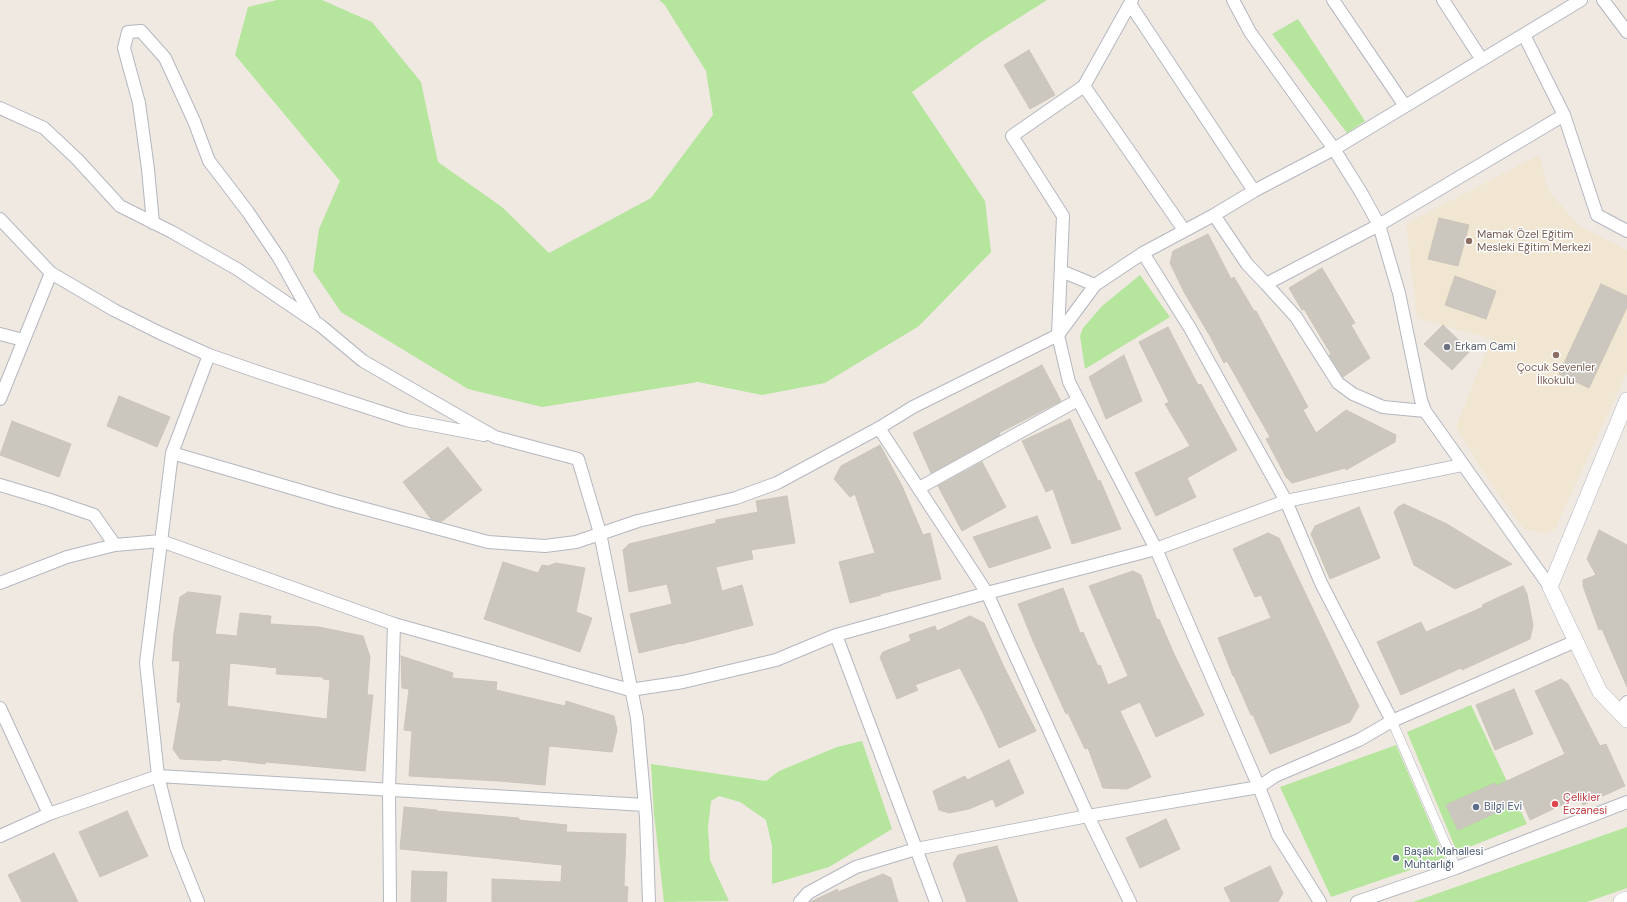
<!DOCTYPE html>
<html>
<head>
<meta charset="utf-8">
<style>
  body { margin:0 }
  canvas { display:block; background:#efe9e1 }
</style>
</head>
<body>
<canvas width="1627" height="902"></canvas>
<script>
const ctx = document.querySelector('canvas').getContext('2d');
ctx.lineJoin = 'round';
function fillPath(path, color) {
  ctx.fillStyle = color;
  ctx.fill(path, 'evenodd');
}
function shape(rows) {
  const path = new Path2D();
  for (const r of rows) {
    path.moveTo(r[0], r[1]);
    for (let i = 2; i < r.length; i += 2) path.lineTo(r[i], r[i + 1]);
  }
  return path;
}
function stroke(path, color, width, dash) {
  ctx.strokeStyle = color;
  ctx.lineWidth = width;
  ctx.lineCap = dash ? 'butt' : 'round';
  ctx.setLineDash(dash || []);
  ctx.stroke(path);
}
function label(font, color, halo, rows, align = 'center') {
  ctx.font = font + ' "DM Sans",sans-serif';
  ctx.lineWidth = 3;
  ctx.setLineDash([]);
  ctx.textBaseline = 'middle';
  ctx.strokeStyle = halo;
  ctx.fillStyle = color;
  for (const [text, x, y, turn = 0] of rows) {
    ctx.save();
    ctx.translate(x, y);
    ctx.rotate((+turn || 0) * Math.PI / 180);
    ctx.textAlign = isNaN(turn) ? turn : align;
    if (halo) ctx.strokeText(text, 0, 0);
    ctx.fillText(text, 0, 0);
    ctx.restore();
  }
}
const education = shape([
  [1539,155,1548,190,1578,225,1627,250,1627,372,1555,529,1547,534,1524,529,1493,487,1456,427,1491,339,1417,318,1406,224]
]);
const green = shape([
  [277,0,322,0,372,22,421,82,438,162,502,207,549,253,651,198,713,115,706,71,664,4,659,0,1047,0,981,42,912,92,985,201,991,252,919,326,825,383,762,395,698,382,542,407,468,389,341,312,313,271,319,229,340,181,235,55,248,7],
  [1298,19,1365,121,1347,133,1272,34],
  [1140,275,1170,317,1085,369,1080,336,1083,328,1102,306],
  [1471,705,1527,824,1457,852,1407,732],
  [862,741,892,829,829,867,772,884,772,846,766,820,740,802,719,796,711,801,708,827,710,860,729,901,664,902,654,814,651,764,766,781,779,771,837,747],
  [1396,745,1445,858,1331,897,1280,787],
  [1627,827,1627,888,1587,902,1413,902]
]);
const building = shape([
  [1029,50,1055,95,1030,109,1004,65,1029,50],
  [1439,218,1469,225,1458,266,1428,259,1439,218],
  [1208,234,1231,279,1234,277,1254,311,1256,311,1308,407,1303,410,1316,433,1346,410,1396,435,1395,442,1346,470,1345,468,1292,483,1286,477,1266,439,1270,437,1227,361,1224,363,1210,336,1184,292,1170,263,1173,251,1208,234],
  [1322,268,1355,323,1351,325,1370,358,1343,377,1329,355,1331,354,1304,309,1302,310,1289,288,1322,268],
  [1455,276,1496,291,1486,319,1445,305,1455,276],
  [1601,284,1627,296,1627,307,1589,388,1559,374,1601,284],
  [1443,325,1470,351,1452,370,1424,344,1443,325],
  [1168,327,1198,385,1201,384,1237,450,1187,478,1196,497,1156,516,1135,473,1190,446,1165,404,1169,402,1139,342,1168,327],
  [1124,355,1142,401,1106,419,1089,377,1124,355],
  [1042,365,1061,401,999,433,1000,435,931,473,913,433,1042,365],
  [119,396,170,417,157,447,107,426,119,396],
  [1070,419,1098,481,1100,480,1121,529,1072,544,1053,489,1046,492,1022,441,1070,419],
  [12,421,71,444,59,477,0,455,12,421],
  [880,445,902,486,923,535,930,533,941,579,880,594,881,595,850,603,839,562,875,553,855,494,850,497,834,479,841,466,880,445],
  [448,447,482,490,441,522,431,519,403,482,448,447],
  [982,462,1006,507,962,531,938,486,982,462],
  [787,496,795,543,751,550,753,559,716,567,722,591,742,585,753,625,681,644,681,643,639,653,630,614,672,604,667,584,629,592,623,550,629,544,716,523,716,520,758,512,756,501,787,496],
  [1404,504,1447,524,1512,564,1455,589,1414,565,1394,512,1398,507,1404,504],
  [1359,507,1380,558,1330,579,1311,534,1315,526,1359,507],
  [1037,516,1051,548,989,568,973,537,1037,516],
  [1599,530,1627,545,1627,687,1602,629,1599,630,1583,586,1583,580,1596,575,1587,559,1599,530],
  [1268,533,1279,538,1359,706,1350,722,1270,754,1253,715,1251,715,1234,676,1233,676,1218,638,1271,618,1261,595,1255,597,1233,549,1268,533],
  [503,562,538,573,542,565,548,566,556,563,585,568,576,612,592,618,580,652,484,619,503,562],
  [1133,571,1141,575,1157,620,1159,619,1174,654,1204,715,1156,737,1140,702,1120,711,1151,777,1127,789,1103,788,1088,748,1085,749,1068,713,1066,714,1033,641,1018,604,1063,588,1080,633,1083,632,1098,666,1100,665,1108,685,1128,676,1089,586,1133,571],
  [1523,586,1527,594,1533,625,1530,639,1462,670,1461,668,1401,695,1377,642,1421,622,1426,632,1483,607,1482,605,1523,586],
  [188,592,221,596,215,634,237,636,240,613,271,616,270,624,319,627,363,636,370,657,367,695,373,695,365,771,266,762,265,764,221,759,221,761,180,759,173,749,181,703,177,702,180,661,172,661,174,633,180,597,188,592],
  [230,663,277,668,276,674,323,677,323,679,330,680,327,719,227,706,230,663],
  [970,616,984,623,1004,667,1036,731,999,748,983,713,960,668,915,685,918,690,897,699,880,657,883,652,911,641,909,635,935,626,937,631,970,616],
  [401,656,453,673,452,678,497,682,496,690,565,706,566,701,614,716,617,730,612,752,549,746,545,785,499,781,409,776,412,731,404,730,409,689,402,688,401,656],
  [1561,679,1568,684,1600,746,1606,744,1625,786,1583,805,1579,797,1530,820,1522,801,1458,830,1446,805,1495,783,1496,786,1565,754,1535,691,1561,679],
  [1514,689,1533,734,1495,750,1476,705,1514,689],
  [1009,760,1024,793,996,807,993,799,969,809,949,813,939,810,933,791,965,776,967,780,1009,760],
  [404,807,437,810,437,811,519,818,519,820,567,825,566,832,626,834,624,886,628,887,627,902,492,902,492,879,561,882,562,865,400,849,404,807],
  [127,811,148,856,100,877,79,832,127,811],
  [1166,819,1180,849,1140,868,1126,838,1166,819],
  [997,846,1018,902,967,902,953,864,958,855,997,846],
  [54,853,78,902,22,902,8,875,54,853],
  [1270,866,1283,893,1278,902,1231,902,1224,888,1270,866],
  [412,871,447,872,446,902,411,902,412,871],
  [883,874,891,878,898,902,810,902,838,889,838,892,883,874]
]);
const pedestrian = shape([
  [1392,721,1456,868]
]);
const minor = shape([
  [1233,0,1250,32,1334,149,1362,194,1379,225,1399,293,1421,400,1425,411,1550,587],
  [1333,0,1405,106],
  [1443,0,1482,60],
  [1603,0,1627,32],
  [1130,4,1254,191],
  [1524,35,1564,115],
  [1084,86,1184,230],
  [0,108,44,128,77,159,120,206,172,232,237,269,321,326,363,361,495,437,578,459,600,533,637,718,646,818,649,902],
  [1214,215,1247,264,1266,284,1379,225,1564,115,1597,215,1627,231],
  [0,219,51,273,114,310,160,333,209,355,261,373,406,420,484,435],
  [153,223,148,169,139,103,124,48,128,32,141,31,165,58,194,121,209,161,248,212,279,258,314,320],
  [1143,253,1190,328,1286,501,1321,583,1392,721],
  [1061,271,1095,285],
  [1266,284,1296,317,1338,383,1353,394,1383,407,1425,411],
  [0,334,23,340],
  [0,399,51,273],
  [879,428,987,593,1088,816,1130,902],
  [172,453,336,501,488,542,545,546,576,542,638,521,736,498,777,483,879,428,913,407,1058,335,1063,216,1012,136,1084,86,1132,0],
  [0,485,50,500,94,515,115,545],
  [919,488,1078,400],
  [0,583,67,557,115,545,161,541,394,624,630,690,683,682,776,660,836,635,987,593,1156,549,1286,501,1462,465],
  [836,635,936,902],
  [0,708,49,814],
  [1619,712,1627,702],
  [0,836,49,814,158,776,645,805],
  [198,902,176,847,158,776,146,663,172,453,209,355],
  [390,902,389,790,394,624],
  [800,902,808,893,856,867,916,849,1088,816,1259,787,1275,776,1359,740,1392,721,1576,641],
  [1320,902,1278,835,1259,787,1156,549,1069,382,1058,335,1095,285,1143,253,1214,215,1254,191,1334,149,1581,0],
  [1357,902,1456,868,1627,802]
]);
const tertiary = shape([
  [1627,400,1550,587,1600,692,1627,720]
]);
const secondary = shape([
  [1622,902,1627,900]
]);
const markers = [
  [1469,241,4,"#8d6e63"],
  [1447,347,4,"#6b7280"],
  [1556,355,4,"#8d6e63"],
  [1555,804,4,"#e0444e"],
  [1476,807,4,"#5c6f8a"],
  [1396,858,4,"#5c6f8a"]
];
const educationNames = [
  ["Mamak Özel Eğitim",1477,235],
  ["Mesleki Eğitim Merkezi",1477,248],
  ["Çocuk Sevenler",1556,368,"center"],
  ["İlkokulu",1556,381,"center"]
];
const worshipNames = [
  ["Erkam Cami",1455,347]
];
const healthNames = [
  ["Çelikler",1563,798],
  ["Eczanesi",1563,811]
];
const serviceNames = [
  ["Bilgi Evi",1484,807],
  ["Başak Mahallesi",1404,852],
  ["Muhtarlığı",1404,865]
];
fillPath(education, '#f0e6d1');
fillPath(green, '#b6e59e');
fillPath(building, '#cbc7bf');
stroke(building, '#cbc5ba', 1);
stroke(pedestrian, '#b4b7c1', 10);
stroke(minor, '#b4b7c1', 14);
stroke(tertiary, '#b4b7c1', 16);
stroke(secondary, '#b4b7c1', 18);
stroke(pedestrian, '#fff', 9);
stroke(minor, '#fff', 12);
stroke(tertiary, '#fff', 15);
stroke(secondary, '#fff', 17);
for (const [x, y, r, color] of markers) {
  const dot = new Path2D();
  dot.arc(x, y, r, 0, 2 * Math.PI);
  ctx.fillStyle = color;
  ctx.fill(dot);
  stroke(dot, '#fff', 1.5);
}
label('11px', '#785e54', '#fff', educationNames, 'left');
label('11px', '#5b616d', '#fff', worshipNames, 'left');
label('11px', '#be3a42', '#fff', healthNames, 'left');
label('11px', '#4e5e75', '#fff', serviceNames, 'left');
</script>
</body>
</html>
